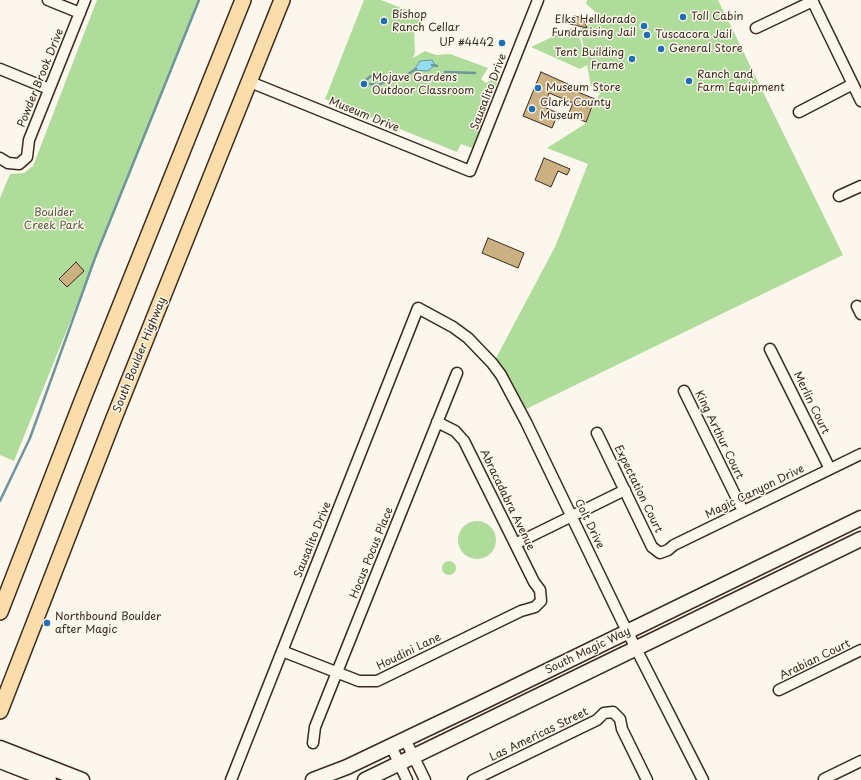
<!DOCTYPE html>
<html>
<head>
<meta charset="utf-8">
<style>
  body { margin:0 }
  canvas { display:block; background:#fbf7ec }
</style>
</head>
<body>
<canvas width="861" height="780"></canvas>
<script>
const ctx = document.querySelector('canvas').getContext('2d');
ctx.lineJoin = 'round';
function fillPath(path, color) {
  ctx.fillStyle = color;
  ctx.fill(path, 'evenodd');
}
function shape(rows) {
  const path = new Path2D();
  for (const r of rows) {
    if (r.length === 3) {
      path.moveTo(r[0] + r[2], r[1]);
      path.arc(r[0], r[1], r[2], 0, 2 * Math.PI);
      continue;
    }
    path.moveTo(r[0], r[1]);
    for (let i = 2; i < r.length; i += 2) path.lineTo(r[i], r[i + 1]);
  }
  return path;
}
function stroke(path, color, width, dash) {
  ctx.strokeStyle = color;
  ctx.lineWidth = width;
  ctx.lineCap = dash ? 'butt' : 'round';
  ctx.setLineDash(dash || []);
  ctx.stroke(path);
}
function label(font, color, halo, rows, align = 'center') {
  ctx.font = font + ' "Playpen Sans",sans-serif';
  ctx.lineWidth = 3;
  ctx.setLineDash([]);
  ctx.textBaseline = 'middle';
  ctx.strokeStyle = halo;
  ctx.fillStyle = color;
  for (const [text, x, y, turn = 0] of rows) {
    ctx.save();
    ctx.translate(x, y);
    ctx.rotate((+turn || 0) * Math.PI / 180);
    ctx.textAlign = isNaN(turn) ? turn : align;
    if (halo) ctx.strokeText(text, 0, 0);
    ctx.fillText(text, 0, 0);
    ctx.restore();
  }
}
const green = shape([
  [97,0,200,0,14,461,0,455,0,198,10,174,24,173,33,166],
  [364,0,381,0,427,18,414,29,415,52,413,58,425,51,436,55,450,54,488,68,481,79,486,83,493,79,497,83,485,113,482,115,478,124,481,125,472,148,461,144,457,152,325,99],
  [587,0,718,0,843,255,522,411,496,358,555,247,588,164,547,148,585,124,600,93,591,86,587,65,580,69,531,47,571,28,578,31,586,60,580,28,587,27,591,20,597,18,598,14,586,4],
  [477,540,19],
  [449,568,7]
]);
const water = shape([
  [432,60,435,65,428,71,414,70,420,61,432,60]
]);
const stream = shape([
  [432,65,437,66],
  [445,72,475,73],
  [366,80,371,76,381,74,390,78],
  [369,84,379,85,390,78,405,76,416,69],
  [0,501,30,438,95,258,199,0]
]);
const building = shape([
  [574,16,583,18,587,28,566,23,574,16],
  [541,72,570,85,568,88,595,99,586,122,568,115,573,103,549,93,544,107,558,113,552,128,523,116,541,72],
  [544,158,570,169,567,175,558,171,551,187,535,180,544,158],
  [488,238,524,253,518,268,482,253,488,238],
  [76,262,84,271,67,287,59,279,76,262]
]);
const street = shape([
  [48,0,80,13],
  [812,0,861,101],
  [756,28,813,1],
  [0,69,49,89],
  [250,82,470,171,538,0],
  [799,112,853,84],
  [0,158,8,163,19,164,27,157,29,140,85,0],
  [839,196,861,186],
  [857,306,861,314],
  [770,349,830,469],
  [684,391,743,511],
  [597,433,652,547,660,553,668,550,674,545,861,454],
  [515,544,625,490],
  [282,651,359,681,377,681,521,611,535,607,541,601,540,590,534,582,464,441,455,431,437,422],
  [779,690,861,650],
  [405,739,425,780],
  [313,743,315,727,457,373],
  [391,746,407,780],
  [824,779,861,761],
  [231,780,418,308,453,327,468,338,492,363,501,375,526,422,622,621,703,780],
  [473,780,597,720,604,713,613,712,620,719,622,729,647,780]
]);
const secondary = shape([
  [0,748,82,780],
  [0,761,49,780],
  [313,780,347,767,477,705,861,518],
  [365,780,861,539]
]);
const primary = shape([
  [0,612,82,401,243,0],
  [0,711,114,418,282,0]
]);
const markers = [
  [683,17,4,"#1f6fb2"],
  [384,21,4,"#1f6fb2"],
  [644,26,4,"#1f6fb2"],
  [647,35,4,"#1f6fb2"],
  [502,43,4,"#1f6fb2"],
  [661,49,4,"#1f6fb2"],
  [632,59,4,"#1f6fb2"],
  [689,81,4,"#1f6fb2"],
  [364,84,4,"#1f6fb2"],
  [538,88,4,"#1f6fb2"],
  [532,109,4,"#1f6fb2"],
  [47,623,4,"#1f6fb2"]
];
const poiNames = [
  ["Bishop",392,15],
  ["Ranch Cellar",392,28],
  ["Toll Cabin",691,17],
  ["Elks Helldorado",636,20,"right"],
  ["Fundraising Jail",636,33,"right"],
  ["Tuscacora Jail",655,35],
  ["UP #4442",494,43,"right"],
  ["General Store",669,49],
  ["Tent Building",624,53,"right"],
  ["Frame",624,66,"right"],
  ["Ranch and",697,75],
  ["Farm Equipment",697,88],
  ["Mojave Gardens",372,78],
  ["Outdoor Classroom",372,91],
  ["Museum Store",546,88],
  ["Clark County",540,103],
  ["Museum",540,116],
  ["Northbound Boulder",55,617],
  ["after Magic",55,630]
];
const streetNames = [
  ["Powder Brook Drive",41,78,-68],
  ["Sausalito Drive",489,92,-69],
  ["Museum Drive",364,115,22],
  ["South Boulder Highway",140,355,-68],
  ["Merlin Court",811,403,64],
  ["King Arthur Court",719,435,64],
  ["Expectation Court",638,489,64],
  ["Magic Canyon Drive",755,492,-26],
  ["Abracadabra Avenue",507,500,64],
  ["Colt Drive",589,524,64],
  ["Sausalito Drive",313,540,-68],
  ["Hocus Pocus Place",372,553,-68],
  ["South Magic Way",588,651,-26],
  ["Houdini Lane",409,652,-26],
  ["Arabian Court",815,660,-26],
  ["Las Americas Street",539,735,-26]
];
const parkNames = [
  ["Boulder",54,213],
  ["Creek Park",54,226]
];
fillPath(green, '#afdc9b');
fillPath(water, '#92ddf2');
stroke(water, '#6f959d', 1);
stroke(stream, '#6f959d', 2.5);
fillPath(building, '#cbb181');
stroke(building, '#3b2a1e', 1);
stroke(street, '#3b2a1e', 13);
stroke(secondary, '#3b2a1e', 17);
stroke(primary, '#3b2a1e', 18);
stroke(street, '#fbf7ec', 10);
stroke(secondary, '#fbf7ec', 14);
stroke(primary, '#fbddab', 15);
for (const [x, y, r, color] of markers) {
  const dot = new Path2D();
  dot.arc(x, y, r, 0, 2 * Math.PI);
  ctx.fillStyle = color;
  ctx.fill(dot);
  stroke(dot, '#fbf7ec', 1.5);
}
label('11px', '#3b2a1e', '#fbf7ec', poiNames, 'left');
label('11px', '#3b2a1e', '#fbf7ec', streetNames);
label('11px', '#58563d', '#fbf7ec', parkNames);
</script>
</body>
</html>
